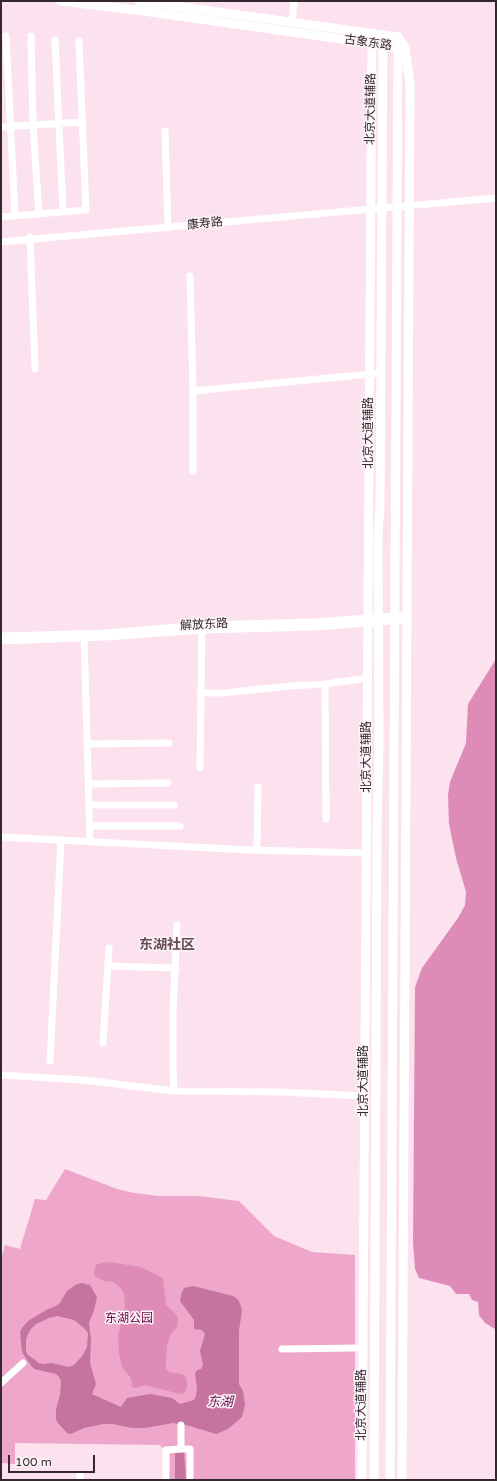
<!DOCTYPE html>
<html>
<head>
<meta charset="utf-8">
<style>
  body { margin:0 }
  #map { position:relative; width:497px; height:1481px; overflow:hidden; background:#fce1ee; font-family:"Varela Round",sans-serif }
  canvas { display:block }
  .frame { position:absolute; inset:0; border:2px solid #34282e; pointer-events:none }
  .scale { position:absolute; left:8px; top:1455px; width:87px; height:18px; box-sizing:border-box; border:2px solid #34282e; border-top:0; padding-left:5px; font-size:12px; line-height:14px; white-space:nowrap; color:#34282e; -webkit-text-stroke:3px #fcf5f8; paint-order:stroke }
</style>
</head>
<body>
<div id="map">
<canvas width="497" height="1481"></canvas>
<div class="frame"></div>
<div class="scale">100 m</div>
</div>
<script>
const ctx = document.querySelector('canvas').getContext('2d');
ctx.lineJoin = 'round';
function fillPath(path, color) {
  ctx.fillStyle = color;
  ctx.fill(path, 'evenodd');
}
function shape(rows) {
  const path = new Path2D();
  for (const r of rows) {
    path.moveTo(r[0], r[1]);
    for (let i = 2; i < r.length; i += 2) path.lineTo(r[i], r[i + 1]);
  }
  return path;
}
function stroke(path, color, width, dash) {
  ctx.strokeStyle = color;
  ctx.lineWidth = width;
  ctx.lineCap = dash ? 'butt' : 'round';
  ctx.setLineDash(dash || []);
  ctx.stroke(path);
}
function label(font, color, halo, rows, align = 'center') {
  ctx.font = font + ' "Varela Round","Noto Sans SC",sans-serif';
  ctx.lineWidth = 3;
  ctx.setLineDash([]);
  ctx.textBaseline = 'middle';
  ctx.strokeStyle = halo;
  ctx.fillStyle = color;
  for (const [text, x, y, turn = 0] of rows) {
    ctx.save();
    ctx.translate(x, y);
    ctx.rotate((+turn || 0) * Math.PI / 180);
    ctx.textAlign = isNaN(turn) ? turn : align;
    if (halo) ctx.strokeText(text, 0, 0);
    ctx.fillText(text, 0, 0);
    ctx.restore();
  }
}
const green = shape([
  [65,1169,117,1189,134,1193,158,1196,198,1196,239,1201,274,1236,312,1252,355,1255,355,1480,165,1480,166,1453,160,1445,15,1443,15,1464,1,1463,1,1260,5,1245,20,1249,35,1199,46,1200]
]);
const forest = shape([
  [496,659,496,1329,495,1329,485,1323,479,1315,478,1302,472,1300,469,1294,456,1294,450,1286,419,1278,415,1269,413,1243,415,987,422,968,458,918,465,905,466,892,456,858,449,824,448,795,450,782,466,743,468,704],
  [110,1262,141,1267,163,1278,166,1305,176,1314,178,1318,177,1327,171,1334,167,1346,166,1360,166,1369,169,1372,182,1374,186,1377,187,1385,185,1393,180,1394,145,1385,136,1388,132,1387,131,1378,122,1367,119,1354,118,1336,125,1305,124,1295,123,1291,115,1283,111,1281,106,1282,96,1277,94,1274,96,1265,101,1263]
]);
const water = shape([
  [82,1283,90,1285,97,1297,94,1310,89,1323,91,1340,90,1363,96,1384,92,1394,121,1407,127,1398,150,1394,172,1398,180,1404,194,1400,196,1396,197,1388,195,1374,197,1370,201,1369,203,1365,200,1351,205,1334,202,1330,194,1329,194,1320,180,1301,182,1292,184,1288,193,1286,233,1296,236,1298,239,1301,242,1310,239,1331,239,1384,243,1391,245,1405,242,1417,228,1429,216,1434,190,1426,173,1423,145,1428,132,1428,113,1424,103,1424,84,1428,71,1434,67,1433,57,1422,56,1418,56,1409,60,1395,61,1381,59,1377,56,1374,34,1369,29,1363,22,1352,20,1332,22,1328,28,1321,48,1309,56,1306,60,1303,67,1291,77,1284],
  [57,1316,74,1320,84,1328,88,1333,87,1347,83,1355,74,1365,69,1367,52,1363,43,1364,39,1363,27,1354,26,1350,26,1339,30,1330,36,1324,49,1318],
  [184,1452,186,1480,175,1480,175,1453]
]);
const minor = shape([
  [292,23,294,1],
  [6,36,15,216],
  [31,36,33,125,39,214],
  [55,40,63,212],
  [1,127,83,122],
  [165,131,168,228],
  [1,217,86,210,79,41],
  [30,237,35,369],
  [1,242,496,198],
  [190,276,193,391,193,471],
  [193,391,381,373],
  [84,634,90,842],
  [1,636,106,633,202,625,314,622,407,615],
  [1,641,106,637,202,630,314,627,407,620],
  [325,684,326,819],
  [200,693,224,693,290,686,325,684,368,678],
  [88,744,169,743],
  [200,768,202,625],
  [89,784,168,783],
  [89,805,174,805],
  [90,826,180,826],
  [1,837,250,850,366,853],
  [257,850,258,787],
  [108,966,176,968],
  [103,1043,109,948],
  [50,1061,61,840],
  [1,1075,83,1080,174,1091,281,1092,364,1096],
  [174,1091,173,1071,173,1013,177,925],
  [282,1349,356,1348],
  [1,1383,23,1363],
  [181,1449,190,1449,190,1478],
  [80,1480,80,1475],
  [166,1480,166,1450,181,1449,181,1425]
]);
const major = shape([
  [60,1,136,10,405,48,398,37,139,1],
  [362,1480,372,34],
  [374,1480,377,827,379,743,378,536,380,505,383,35],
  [390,1480,398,37],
  [402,1480,410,83,405,48]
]);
const streetNames = [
  ["古象东路",368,43,8],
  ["北京大道辅路",371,109,-89],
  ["康寿路",205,224,-6],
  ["北京大道辅路",369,433,-90],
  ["解放东路",204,625,-3],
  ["北京大道辅路",367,757,-90],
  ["北京大道辅路",364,1081,-90],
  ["北京大道辅路",362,1405,-90]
];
const parkNames = [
  ["东湖公园",129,1319]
];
const waterNames = [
  ["东湖",220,1403]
];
const quarterNames = [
  ["东湖社区",167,945]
];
fillPath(green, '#eea6cb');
fillPath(forest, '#de8bb7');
fillPath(water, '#c574a0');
stroke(minor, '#fff', 7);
stroke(major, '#fff', 9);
label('12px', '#34282e', '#fcf5f8', streetNames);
label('12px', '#6d064b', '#fcf5f8', parkNames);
label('italic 13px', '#6f094d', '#fcf5f8', waterNames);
label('bold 14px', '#664a58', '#fcf5f8', quarterNames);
</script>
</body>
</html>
